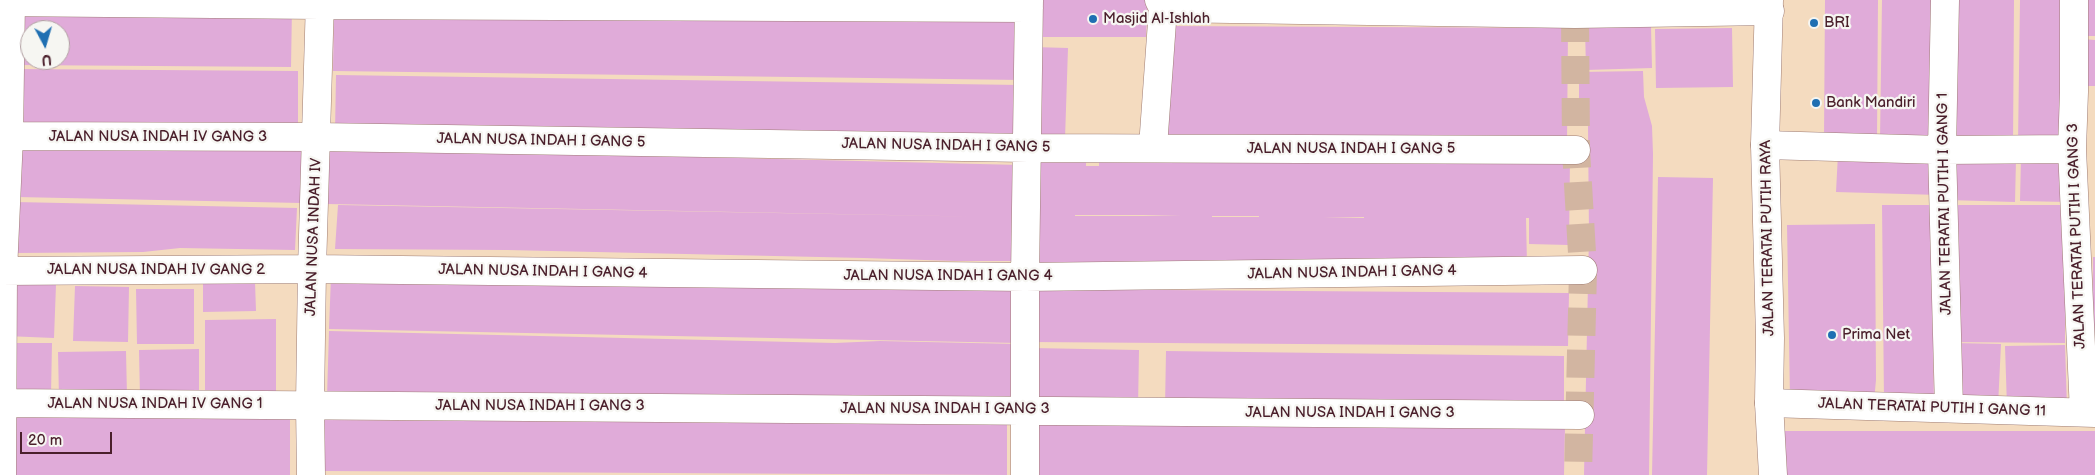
<!DOCTYPE html>
<html>
<head>
<meta charset="utf-8">
<style>
  body { margin:0 }
  #map { position:relative; width:2095px; height:475px; overflow:hidden; background:#f4dbbf; font-family:"Balsamiq Sans",sans-serif }
  canvas { display:block }
  .north { position:absolute; left:20px; top:20px; width:50px; height:50px; box-sizing:border-box; background:#f6f6f2; border:1px solid #b1a0a2; border-radius:50%; rotate:174deg; font-size:14px; font-weight:700; line-height:20px; text-align:center; color:#4a1f2b }
  .north::after { content:''; display:block; margin:auto; width:18px; height:22px; background:#1f6fb2; clip-path:polygon(50% 0,100% 100%,50% 72%,0 100%) }
  .scale { position:absolute; left:20px; top:432px; width:92px; height:22px; box-sizing:border-box; border:2px solid #4a1f2b; border-top:0; padding-left:6px; font-size:15px; line-height:18px; white-space:nowrap; color:#4a1f2b; -webkit-text-stroke:4px #f6f6f2; paint-order:stroke }
</style>
</head>
<body>
<div id="map">
<canvas width="2095" height="475"></canvas>
<div class="north">U</div>
<div class="scale">20 m</div>
</div>
<script>
const ctx = document.querySelector('canvas').getContext('2d');
ctx.lineJoin = 'round';
function fillPath(path, color) {
  ctx.fillStyle = color;
  ctx.fill(path, 'evenodd');
}
function shape(rows) {
  const path = new Path2D();
  for (const r of rows) {
    path.moveTo(r[0], r[1]);
    for (let i = 2; i < r.length; i += 2) path.lineTo(r[i], r[i + 1]);
  }
  return path;
}
function stroke(path, color, width, dash) {
  ctx.strokeStyle = color;
  ctx.lineWidth = width;
  ctx.lineCap = dash ? 'butt' : 'round';
  ctx.setLineDash(dash || []);
  ctx.stroke(path);
}
function label(font, color, halo, rows, align = 'center') {
  ctx.font = font + ' "Balsamiq Sans",sans-serif';
  ctx.lineWidth = 4.5;
  ctx.setLineDash([]);
  ctx.textBaseline = 'middle';
  ctx.strokeStyle = halo;
  ctx.fillStyle = color;
  for (const [text, x, y, turn = 0] of rows) {
    ctx.save();
    ctx.translate(x, y);
    ctx.rotate((+turn || 0) * Math.PI / 180);
    ctx.textAlign = isNaN(turn) ? turn : align;
    if (halo) ctx.strokeText(text, 0, 0);
    ctx.fillText(text, 0, 0);
    ctx.restore();
  }
}
const building = shape([
  [1039,0,1148,0,1146,37,1038,37],
  [1825,0,1878,0,1877,139,1824,138],
  [1882,0,1938,0,1936,140,1880,139],
  [1948,0,2014,0,2013,146,1947,146],
  [2020,0,2069,0,2067,143,2018,143],
  [2083,0,2095,0,2095,36,2082,36],
  [18,6,292,8,291,67,17,65],
  [30,30,60,30,60,60,30,60],
  [334,8,1022,17,1022,80,333,71],
  [1165,26,1568,28,1567,144,1165,142],
  [1651,26,1652,68,1586,70,1585,27],
  [1732,28,1733,87,1656,88,1655,29],
  [2082,39,2095,40,2095,86,2081,86],
  [1033,47,1068,48,1065,139,1030,138],
  [16,69,298,71,298,133,15,131],
  [1643,71,1644,97,1652,126,1653,154,1649,475,1584,475,1589,235,1588,125,1579,98,1579,72],
  [336,75,1020,85,1018,144,335,133],
  [18,140,303,146,301,203,17,197],
  [328,149,655,154,655,156,1020,165,1019,261,955,261,864,258,507,250,335,249,338,205,993,217,327,204],
  [1035,152,1086,152,1086,166,1099,166,1099,154,1570,157,1569,245,1529,244,1529,218,1526,218,1527,265,1030,269],
  [1075,215,1143,215,1181,216,1075,216],
  [1212,216,1259,216,1259,217,1212,217],
  [1323,217,1364,217,1364,218],
  [1838,154,1940,156,1939,195,1836,192],
  [2021,157,2068,157,2067,202,2020,201],
  [1949,159,2016,160,2015,202,1948,200],
  [1658,177,1713,178,1707,475,1652,475],
  [15,202,297,208,295,250,180,248,143,252,16,253],
  [1882,205,1931,205,1934,404,1884,401],
  [1950,205,2065,205,2065,343,1949,342],
  [1875,224,1876,380,1874,401,1790,398,1787,225],
  [2093,257,2095,257,2095,409,2092,343],
  [331,276,1019,290,1018,343,329,329],
  [255,282,256,311,203,312,203,283],
  [7,283,56,285,54,338,6,336],
  [75,286,129,287,128,342,73,341],
  [136,289,194,289,194,344,137,344],
  [1031,289,1569,293,1568,346,1031,342],
  [276,319,276,398,205,398,205,320],
  [329,331,835,343,880,341,1018,344,1016,410,327,397],
  [7,343,52,343,51,395,6,395],
  [1954,343,2001,344,1998,406,1956,404],
  [2065,345,2067,408,2007,407,2005,346],
  [1032,348,1139,350,1138,408,1031,406],
  [199,349,199,397,140,397,139,350],
  [126,351,127,396,59,398,58,352],
  [1166,351,1564,356,1564,413,1165,408],
  [290,413,290,475,5,475,5,414],
  [323,420,1007,424,1007,475,323,471],
  [1030,421,1565,427,1564,475,1029,475],
  [1785,431,2095,431,2095,475,1784,475]
]);
const minorTunnel = shape([
  [1575,14,1576,150,1583,270,1578,475]
]);
const minor = shape([
  [1945,0,1942,150,1949,408],
  [2074,0,2074,92,2072,149,2084,412],
  [0,2,320,5,1029,8],
  [1163,8,1575,14,1770,11],
  [0,136,317,137,1028,148,1576,150],
  [1765,145,1942,150,2072,149],
  [1153,147,1163,8,1159,0],
  [0,271,312,269,1025,277,1583,270],
  [0,403,1580,415],
  [1769,403,2095,413],
  [2,475,3,271,9,137,11,0],
  [311,475,310,405,312,269,320,0],
  [1025,475,1025,277,1029,0]
]);
const tertiary = shape([
  [1769,0,1765,145,1770,338,1769,403,1773,475]
]);
const markers = [
  [1093,19,5,"#1f6fb2"],
  [1814,23,5,"#1f6fb2"],
  [1816,103,5,"#1f6fb2"],
  [1832,335,5,"#1f6fb2"]
];
const poiNames = [
  ["Masjid Al-Ishlah",1103,19],
  ["BRI",1824,23],
  ["Bank Mandiri",1826,103],
  ["Prima Net",1842,335]
];
const streetNames = [
  ["JALAN NUSA INDAH IV GANG 3",158,137],
  ["JALAN NUSA INDAH I GANG 5",541,141,1],
  ["JALAN NUSA INDAH I GANG 5",946,146,1],
  ["JALAN NUSA INDAH I GANG 5",1351,149],
  ["JALAN TERATAI PUTIH I GANG 1",1945,204,-91],
  ["JALAN TERATAI PUTIH I GANG 3",2077,236,-92],
  ["JALAN NUSA INDAH IV",314,237,-88],
  ["JALAN TERATAI PUTIH RAYA",1768,238,-91],
  ["JALAN NUSA INDAH IV GANG 2",156,270],
  ["JALAN NUSA INDAH I GANG 4",543,272,1],
  ["JALAN NUSA INDAH I GANG 4",1352,273,-1],
  ["JALAN NUSA INDAH I GANG 4",948,276],
  ["JALAN NUSA INDAH IV GANG 1",155,404],
  ["JALAN NUSA INDAH I GANG 3",540,406],
  ["JALAN TERATAI PUTIH I GANG 11",1932,408,2],
  ["JALAN NUSA INDAH I GANG 3",945,409],
  ["JALAN NUSA INDAH I GANG 3",1350,413]
];
fillPath(building, '#e0abd9');
stroke(minorTunnel, '#d2b5a1', 28, [28, 14]);
stroke(minor, '#9f7d75', 29);
stroke(tertiary, '#9f7d75', 29);
stroke(minor, '#fff', 28);
stroke(tertiary, '#fff', 28);
for (const [x, y, r, color] of markers) {
  const dot = new Path2D();
  dot.arc(x, y, r, 0, 2 * Math.PI);
  ctx.fillStyle = color;
  ctx.fill(dot);
  stroke(dot, '#f6f6f2', 2);
}
label('15px', '#4a1f2b', '#f6f6f2', poiNames, 'left');
label('15px', '#4a1f2b', '#f6f6f2', streetNames);
</script>
</body>
</html>
